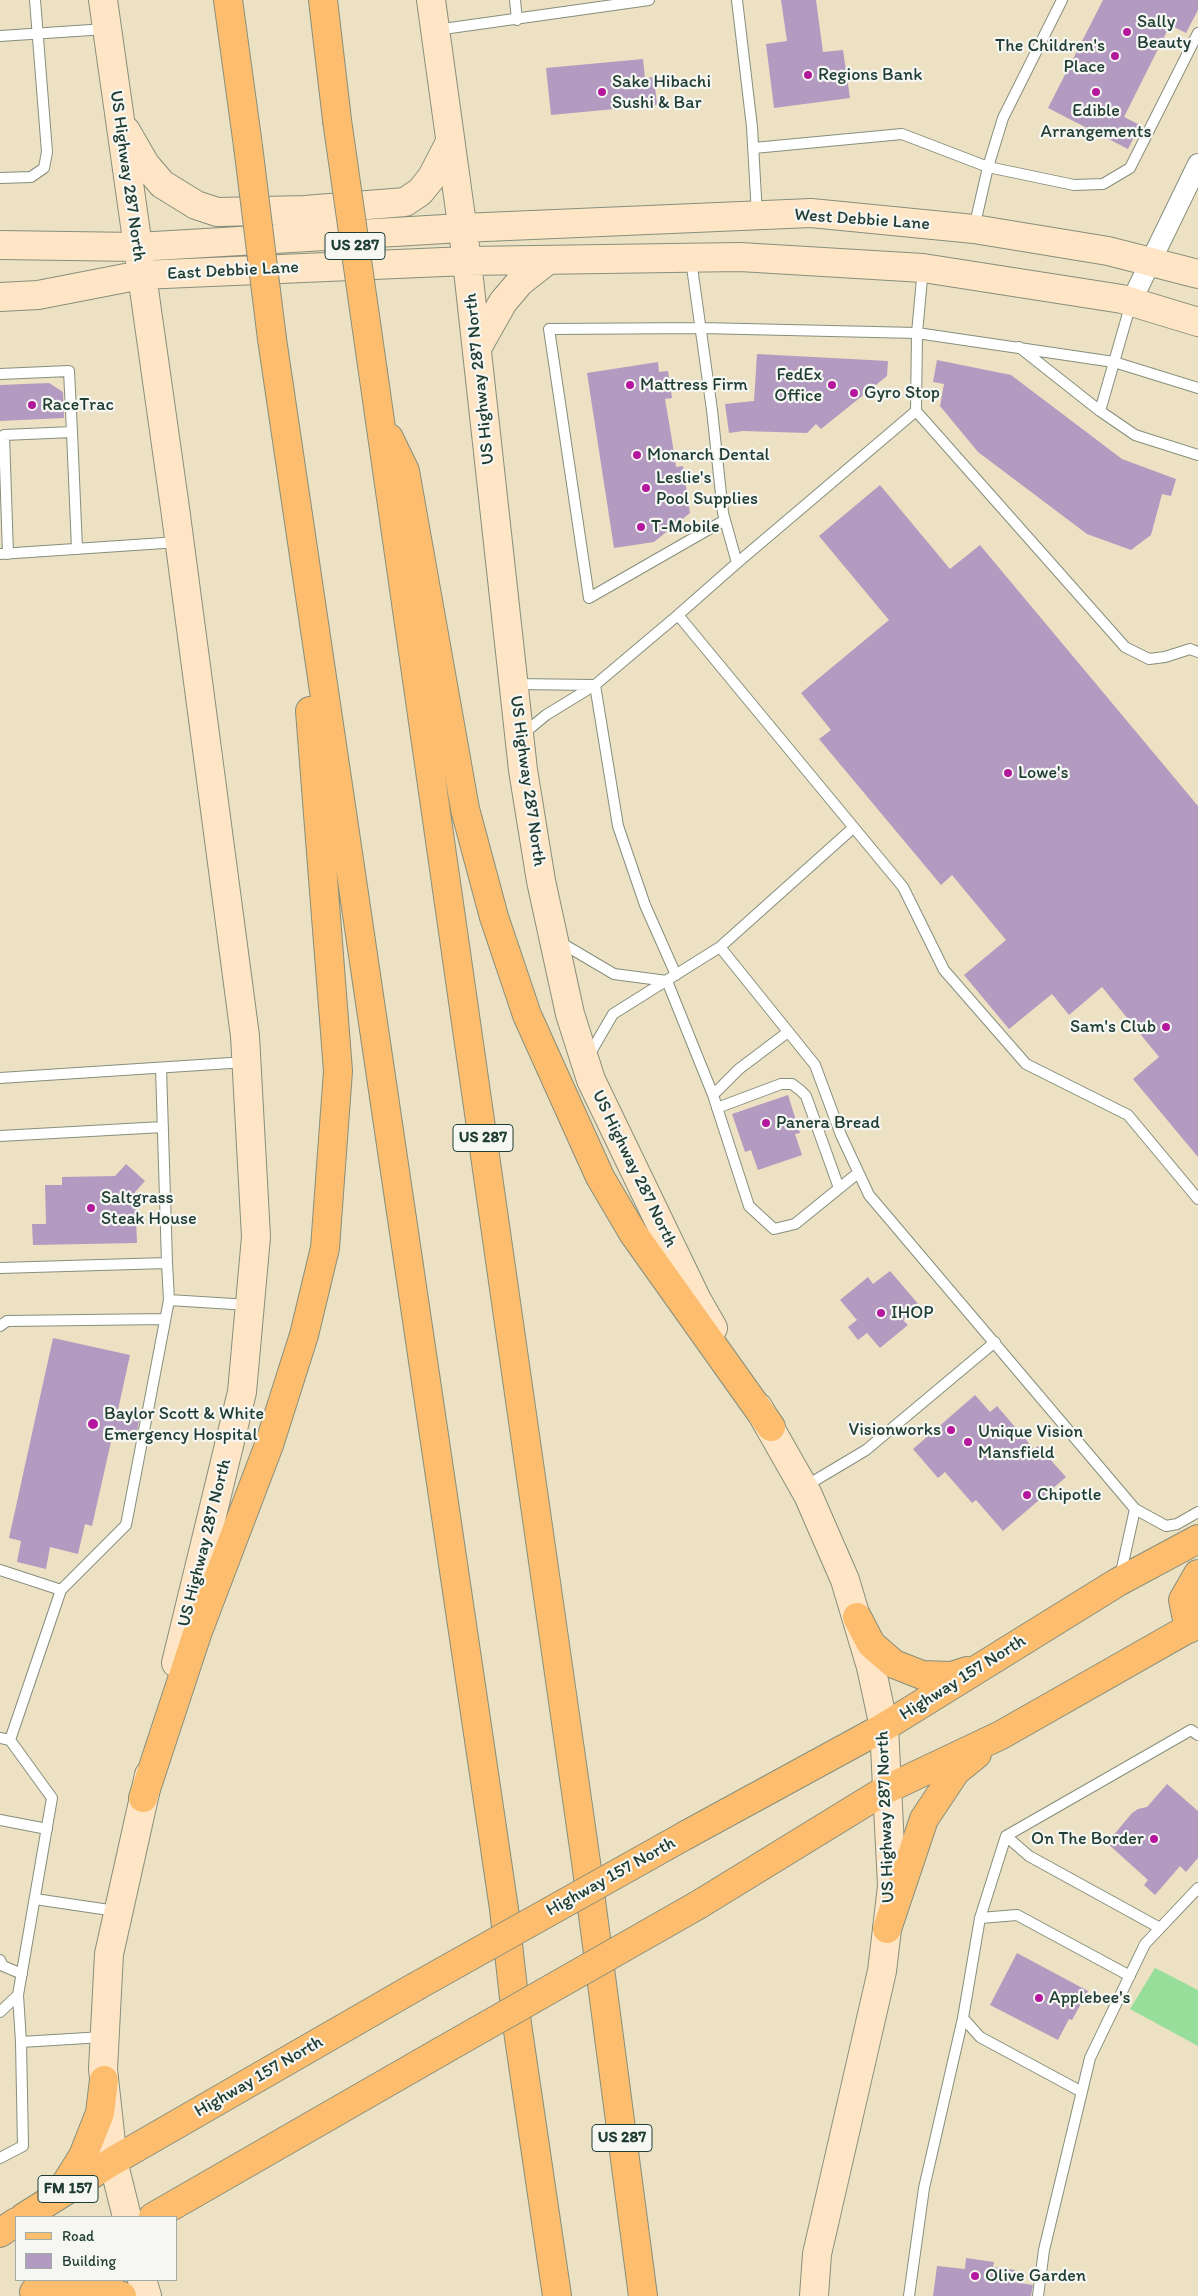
<!DOCTYPE html>
<html>
<head>
<meta charset="utf-8">
<style>
  body { margin:0 }
  #map { position:relative; width:1198px; height:2296px; overflow:hidden; background:#ede1c3; font-family:Itim,sans-serif }
  canvas { display:block }
  .legend { position:absolute; left:15px; top:2216px; width:162px; height:65px; box-sizing:border-box; background:#f6f6f2; border:1px solid #a0aca6; margin:0; padding:6px 9px; list-style:none; font-size:15px; color:#1f3d34 }
  .legend li { display:flex; align-items:center; gap:10px; height:25px }
  .legend b { width:25px; border:1px solid #a0aca6 }
</style>
</head>
<body>
<div id="map">
<canvas width="1198" height="2296"></canvas>
<ul class="legend">
<li><b style="height:6px;background:#fcbd6f"></b>Road</li>
<li><b style="height:14px;background:#b39ac0"></b>Building</li>
</ul>
</div>
<script>
const ctx = document.querySelector('canvas').getContext('2d');
ctx.lineJoin = 'round';
function fillPath(path, color) {
  ctx.fillStyle = color;
  ctx.fill(path, 'evenodd');
}
function shape(rows) {
  const path = new Path2D();
  for (const r of rows) {
    path.moveTo(r[0], r[1]);
    for (let i = 2; i < r.length; i += 2) path.lineTo(r[i], r[i + 1]);
  }
  return path;
}
function stroke(path, color, width, dash) {
  ctx.strokeStyle = color;
  ctx.lineWidth = width;
  ctx.lineCap = dash ? 'butt' : 'round';
  ctx.setLineDash(dash || []);
  ctx.stroke(path);
}
function label(font, color, halo, rows, align = 'center') {
  ctx.font = font + ' Itim,sans-serif';
  ctx.lineWidth = 4.5;
  ctx.setLineDash([]);
  ctx.textBaseline = 'middle';
  ctx.strokeStyle = halo;
  ctx.fillStyle = color;
  for (const [text, x, y, turn = 0] of rows) {
    ctx.save();
    ctx.translate(x, y);
    ctx.rotate((+turn || 0) * Math.PI / 180);
    ctx.textAlign = isNaN(turn) ? turn : align;
    if (halo) ctx.strokeText(text, 0, 0);
    ctx.fillText(text, 0, 0);
    ctx.restore();
  }
}
const green = shape([
  [1155,1968,1198,1990,1198,2046,1130,2009]
]);
const building = shape([
  [781,0,816,0,823,52,843,50,850,98,774,108,766,44,787,41],
  [1103,0,1198,0,1198,10,1186,33,1170,25,1124,117,1140,125,1128,149,1048,108],
  [643,59,645,78,654,77,657,105,551,115,546,68],
  [757,354,888,361,887,376,821,429,816,424,807,433,743,431,729,433,725,404,754,401],
  [937,360,1011,375,1122,459,1176,479,1171,496,1162,494,1151,535,1131,550,1087,534,978,452,940,406,944,384,933,382],
  [658,362,659,372,668,371,672,398,665,399,671,434,676,467,683,466,690,513,654,542,614,548,587,373],
  [49,383,63,392,64,418,0,421,0,385],
  [880,485,950,569,980,545,1198,806,1198,1157,1133,1079,1159,1057,1102,987,1069,1015,1052,994,1009,1029,964,975,1006,940,952,875,941,885,819,739,831,730,801,693,889,620,819,536],
  [788,1095,800,1133,795,1134,802,1155,758,1170,751,1150,745,1152,732,1114],
  [126,1164,145,1181,135,1192,137,1243,33,1245,32,1224,46,1224,45,1185,62,1185,62,1177,115,1176],
  [890,1271,920,1306,903,1320,908,1325,880,1348,867,1333,858,1340,848,1327,857,1320,840,1300,868,1277,873,1284],
  [53,1338,130,1355,118,1410,140,1415,136,1438,113,1433,92,1526,85,1524,78,1554,50,1547,46,1569,17,1562,21,1541,9,1538],
  [975,1395,990,1412,997,1406,1034,1449,1038,1446,1066,1477,1003,1531,976,1500,972,1503,945,1472,938,1478,913,1449],
  [1167,1784,1198,1811,1198,1858,1186,1872,1180,1866,1155,1895,1144,1885,1148,1880,1107,1843,1132,1813,1138,1809,1147,1807],
  [1017,1953,1088,1991,1072,2020,1069,2019,1058,2040,990,2005],
  [966,2258,994,2262,993,2267,1015,2270,1013,2282,1033,2285,1031,2296,933,2296,937,2266,965,2269]
]);
const lane = shape([
  [515,0,517,20],
  [737,0,752,127,757,215],
  [436,30,649,0],
  [0,36,106,29],
  [754,148,902,134,988,167,1074,185,1103,184,1130,168,1198,33],
  [0,178,31,177,44,168,47,152,35,0],
  [974,228,988,167,1003,118,1062,0],
  [691,260,712,410,723,513,737,563],
  [923,268,917,333,916,411,1125,647,1149,659,1165,657,1190,649,1198,652],
  [1019,347,1100,411,1135,435,1198,455],
  [0,374,69,371,72,432],
  [1100,411,1131,303],
  [725,520,589,598,549,329,701,328,917,333,1114,362,1198,388],
  [0,554,179,542],
  [8,554,4,435,72,432,77,549],
  [678,615,737,563,916,411],
  [516,684,594,685],
  [595,685,618,826,645,905,676,975],
  [523,734,546,715,595,685,678,615,903,887,944,970,1026,1064,1128,1115,1198,1199],
  [558,941,614,974,667,981],
  [720,947,815,1065,841,1135,869,1195,1135,1509,1166,1526,1177,1524,1198,1512],
  [667,981,713,1095],
  [788,1032,739,1069,713,1095,749,1206,774,1229,795,1224,858,1173],
  [588,1057,613,1014,720,947,853,828],
  [161,1068,167,1263],
  [0,1078,246,1062],
  [717,1108,781,1084,792,1084,800,1090,806,1096,839,1188],
  [0,1136,163,1127],
  [0,1268,167,1263,169,1300,249,1305],
  [0,1326,7,1321,165,1319],
  [804,1487,866,1450,995,1342],
  [0,1570,61,1590,126,1525,169,1300],
  [1120,1577,1135,1509],
  [0,1738,10,1740,52,1798,18,1995,21,2042,23,2146,0,2158],
  [10,1740,61,1590],
  [0,1820,47,1829],
  [35,1899,116,1911],
  [980,1918,1006,1836],
  [1160,1928,1029,1856,1006,1836,1191,1730,1198,1735],
  [0,1960,3,1966,22,1974],
  [0,2012,18,1995],
  [21,2042,103,2037],
  [1082,2092,980,2037,963,2018,980,1918,1017,1915,1130,1976],
  [909,2296,924,2188,963,2018],
  [1038,2296,1044,2250,1090,2058,1145,1944,1198,1888]
]);
const street = shape([
  [1131,302,1198,164]
]);
const secondary = shape([
  [103,0,175,508,245,1036,256,1237,242,1392,176,1663],
  [431,0,467,261,523,770,541,881,570,1014,591,1080,697,1300,713,1328],
  [126,131,145,164,162,184,196,205,217,212,305,210,405,202,420,192,432,177,450,142],
  [0,245,137,247,462,228,811,213,974,229,1108,251,1198,274],
  [0,297,38,295,141,275,467,261,740,257,923,268,1122,299,1198,322],
  [477,348,503,302,520,282,548,260],
  [758,1407,808,1495,845,1580,871,1667,884,1727,892,1886,887,1929,882,1971,817,2254,814,2296],
  [127,2217,113,2161,103,2069,109,1954,149,1775],
  [142,2280,147,2296]
]);
const primary = shape([
  [857,1617,871,1644,894,1664,922,1675,952,1676,967,1671],
  [1189,1629,1183,1600,1198,1574],
  [686,1835,884,1727,1118,1582,1198,1539],
  [698,1905,887,1789,1001,1735,1198,1623],
  [887,1929,924,1819,956,1771,977,1754],
  [61,2191,83,2156,100,2113,104,2080],
  [24,2217,113,2161,415,1987],
  [153,2217,440,2052],
  [0,2233,16,2222],
  [34,2292,66,2285,98,2287,122,2296]
]);
const highway = shape([
  [228,0,248,146],
  [323,0,337,120],
  [272,339,504,1909,517,2024,557,2296],
  [373,372,586,1862,643,2296],
  [389,438,405,471,465,809,494,917,527,1015,600,1177,633,1233,771,1427],
  [143,1798,197,1634,269,1445,304,1335,325,1248,338,1071,310,711]
]);
const primaryBridge = shape([
  [415,1987,686,1835],
  [440,2052,698,1905]
]);
const highwayBridge = shape([
  [337,120,373,372],
  [248,146,272,339]
]);
const markers = [
  [1127,32,5,"#b5179e"],
  [1115,56,5,"#b5179e"],
  [808,75,5,"#b5179e"],
  [602,92,5,"#b5179e"],
  [1096,92,5,"#b5179e"],
  [630,385,5,"#b5179e"],
  [832,385,5,"#b5179e"],
  [854,393,5,"#b5179e"],
  [32,405,5,"#b5179e"],
  [637,455,5,"#b5179e"],
  [646,488,5,"#b5179e"],
  [641,527,5,"#b5179e"],
  [1008,773,5,"#b5179e"],
  [1166,1027,5,"#b5179e"],
  [766,1123,5,"#b5179e"],
  [91,1208,5,"#b5179e"],
  [881,1313,5,"#b5179e"],
  [93,1424,6,"#b5179e"],
  [951,1430,5,"#b5179e"],
  [968,1442,5,"#b5179e"],
  [1027,1495,5,"#b5179e"],
  [1154,1839,5,"#b5179e"],
  [1039,1998,5,"#b5179e"],
  [975,2276,5,"#b5179e"]
];
const shields = [
  [355,246,60],
  [483,1138,60],
  [622,2138,60],
  [68,2189,60]
];
const shieldNames = [
  ["US 287",355,246],
  ["US 287",483,1138],
  ["US 287",622,2138],
  ["FM 157",68,2189]
];
const poiNames = [
  ["Sally",1137,22],
  ["Beauty",1137,43],
  ["The Children's",1105,46,"right"],
  ["Place",1105,67,"right"],
  ["Regions Bank",818,75],
  ["Sake Hibachi",612,82],
  ["Sushi & Bar",612,103],
  ["Edible",1096,111,"center"],
  ["Arrangements",1096,132,"center"],
  ["FedEx",822,375,"right"],
  ["Office",822,396,"right"],
  ["Mattress Firm",640,385],
  ["Gyro Stop",864,393],
  ["RaceTrac",42,405],
  ["Monarch Dental",647,455],
  ["Leslie's",656,478],
  ["Pool Supplies",656,499],
  ["T-Mobile",651,527],
  ["Lowe's",1018,773],
  ["Sam's Club",1156,1027,"right"],
  ["Panera Bread",776,1123],
  ["Saltgrass",101,1198],
  ["Steak House",101,1219],
  ["IHOP",891,1313],
  ["Baylor Scott & White",104,1414],
  ["Emergency Hospital",104,1435],
  ["Visionworks",941,1430,"right"],
  ["Unique Vision",978,1432],
  ["Mansfield",978,1453],
  ["Chipotle",1037,1495],
  ["On The Border",1144,1839,"right"],
  ["Applebee's",1049,1998],
  ["Olive Garden",985,2276]
];
const streetNames = [
  ["US Highway 287 North",127,176,82],
  ["West Debbie Lane",862,220,4],
  ["East Debbie Lane",233,271,-3],
  ["US Highway 287 North",480,379,-96],
  ["US Highway 287 North",527,781,82],
  ["US Highway 287 North",634,1169,64],
  ["US Highway 287 North",205,1543,-76],
  ["Highway 157 North",963,1678,-32],
  ["US Highway 287 North",886,1817,-92],
  ["Highway 157 North",611,1877,-29],
  ["Highway 157 North",259,2077,-30]
];
fillPath(green, '#96de99');
fillPath(building, '#b39ac0');
stroke(lane, '#868f7c', 12);
stroke(street, '#868f7c', 22);
stroke(secondary, '#868f7c', 30);
stroke(primary, '#868f7c', 30);
stroke(highway, '#868f7c', 30);
stroke(lane, '#fff', 10);
stroke(street, '#fff', 20);
stroke(secondary, '#fee5c5', 28);
stroke(primary, '#fcbd6f', 28);
stroke(highway, '#fcbd6f', 28);
stroke(primaryBridge, '#868f7c', 30, []);
stroke(highwayBridge, '#868f7c', 30, []);
stroke(primaryBridge, '#fcbd6f', 28);
stroke(highwayBridge, '#fcbd6f', 28);
for (const [x, y, r, color] of markers) {
  const dot = new Path2D();
  dot.arc(x, y, r, 0, 2 * Math.PI);
  ctx.fillStyle = color;
  ctx.fill(dot);
  stroke(dot, '#f6f6f2', 2);
}
for (const [x, y, w] of shields) {
  const box = new Path2D();
  box.roundRect(x - w / 2, y - 13.5, w, 27, 4);
  ctx.fillStyle = '#f6f6f2';
  ctx.fill(box);
  stroke(box, '#1f3d34', 1);
}
label('bold 16px', '#1f3d34', null, shieldNames);
label('18px', '#1f3d34', '#f6f6f2', poiNames, 'left');
label('18px', '#1f3d34', '#f6f6f2', streetNames);
</script>
</body>
</html>
